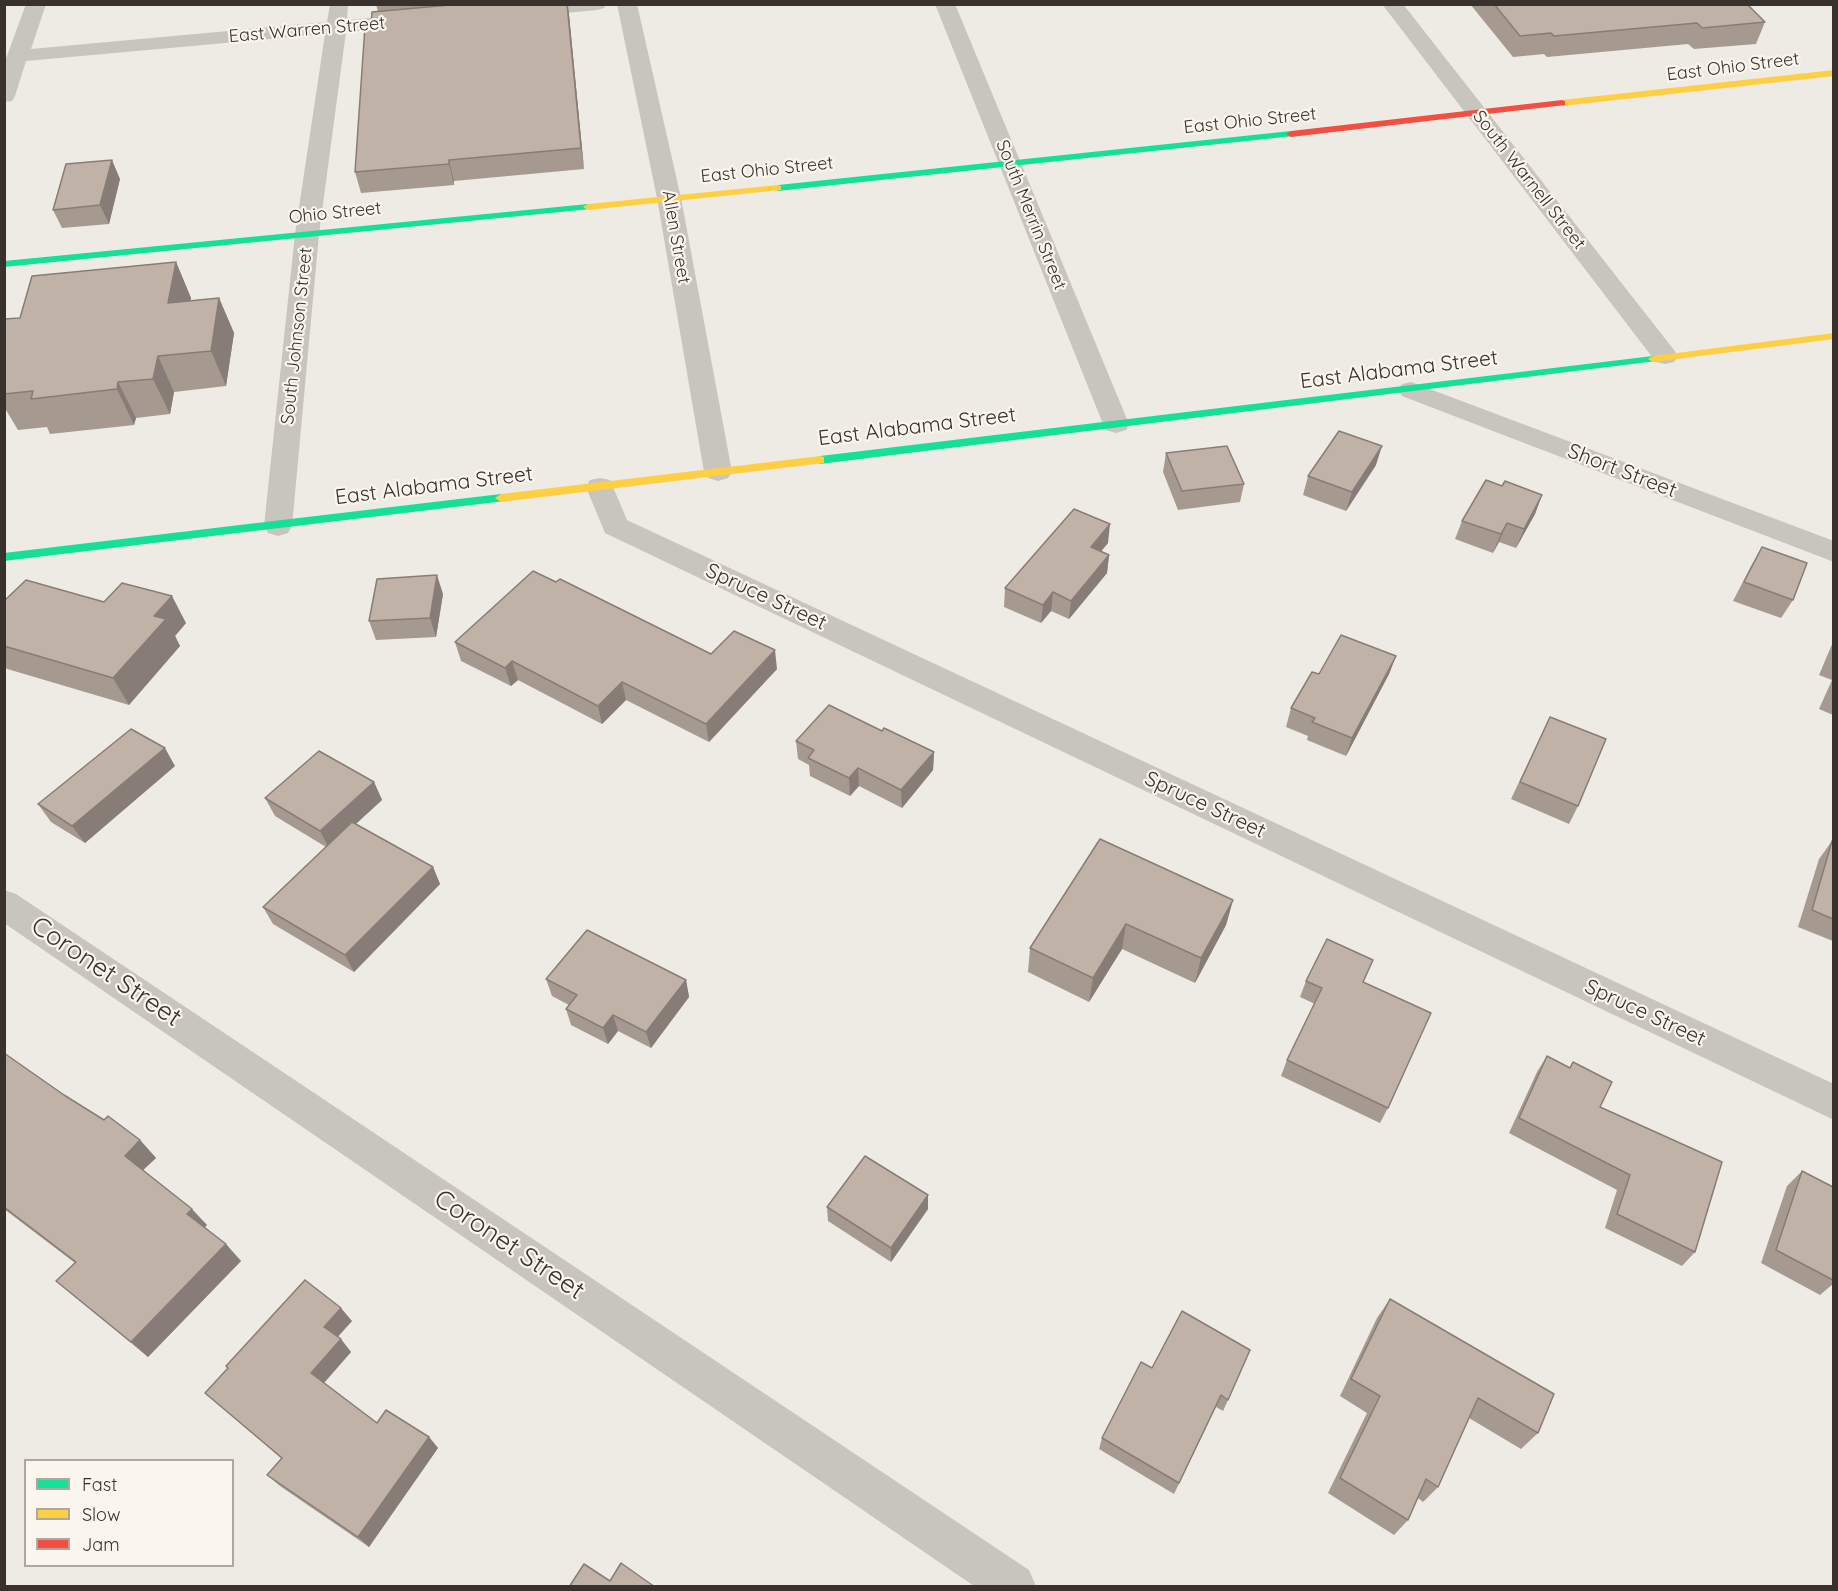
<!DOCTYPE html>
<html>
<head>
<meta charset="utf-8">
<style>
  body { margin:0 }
  #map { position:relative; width:1838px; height:1591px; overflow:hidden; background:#eeebe5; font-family:Quicksand,sans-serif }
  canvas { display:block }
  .frame { position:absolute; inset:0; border:6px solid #39312c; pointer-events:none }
  .legend { position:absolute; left:24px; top:1459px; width:210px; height:108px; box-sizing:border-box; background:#faf6ee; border:2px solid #ada7a0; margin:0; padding:8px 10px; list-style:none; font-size:18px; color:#39312c }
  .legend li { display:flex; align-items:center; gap:12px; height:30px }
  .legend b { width:30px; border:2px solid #ada7a0 }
</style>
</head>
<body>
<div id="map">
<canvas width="1838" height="1591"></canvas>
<div class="frame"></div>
<ul class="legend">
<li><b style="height:8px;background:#16e098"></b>Fast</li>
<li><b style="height:8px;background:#ffcf43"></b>Slow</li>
<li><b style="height:8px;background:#f24e42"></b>Jam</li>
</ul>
</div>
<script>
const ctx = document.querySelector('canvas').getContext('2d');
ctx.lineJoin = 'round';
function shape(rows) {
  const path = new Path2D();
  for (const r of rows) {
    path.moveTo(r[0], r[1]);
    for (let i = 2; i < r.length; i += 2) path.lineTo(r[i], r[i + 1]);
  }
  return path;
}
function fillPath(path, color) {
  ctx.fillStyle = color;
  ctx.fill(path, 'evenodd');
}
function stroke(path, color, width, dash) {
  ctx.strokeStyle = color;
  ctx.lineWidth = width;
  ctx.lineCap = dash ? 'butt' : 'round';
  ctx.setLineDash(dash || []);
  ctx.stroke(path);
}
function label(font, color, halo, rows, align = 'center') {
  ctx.font = font + ' Quicksand,sans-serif';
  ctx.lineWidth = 4.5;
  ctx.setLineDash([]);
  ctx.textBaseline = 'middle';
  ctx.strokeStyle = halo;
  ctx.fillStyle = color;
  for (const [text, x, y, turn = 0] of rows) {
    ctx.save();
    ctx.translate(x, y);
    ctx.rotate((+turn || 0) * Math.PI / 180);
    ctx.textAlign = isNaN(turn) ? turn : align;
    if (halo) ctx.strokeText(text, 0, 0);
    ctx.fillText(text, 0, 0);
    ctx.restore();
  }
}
const street = shape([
  [26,4,46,4,31,49,327,22,330,4,348,4,347,20,416,14,423,16,426,20,423,24,416,26,346,32,319,234,292,526,288,533,278,536,268,533,264,526,295,234,325,34,26,61,15,96,12,101,4,102,4,64,26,4],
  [607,4,604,8,597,10,524,17,517,15,514,11,517,7,529,4,607,4],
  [617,4,637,4,681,198,732,472,728,478,718,481,708,478,704,472,657,198,617,4],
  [935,4,955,4,1129,424,1126,430,1116,433,1106,430,1103,424,935,4],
  [1382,4,1403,4,1674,350,1678,356,1674,362,1665,364,1656,362,1382,4],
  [1411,382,1834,541,1834,562,1402,396,1398,390,1402,384,1411,382],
  [600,478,610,480,627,520,1834,1084,1834,1120,605,533,586,487,590,480,600,478],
  [4,890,16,894,1029,1570,1036,1586,974,1586,4,923,4,890]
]);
const fast = shape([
  [1291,131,1296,134,1294,136,778,191,773,188,778,185,1291,131],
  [588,204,591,205,591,209,4,267,4,261,588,204],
  [1653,356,1657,357,1657,361,820,464,814,460,820,456,1653,356],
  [501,494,505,495,505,501,4,561,4,553,501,494]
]);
const slow = shape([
  [1834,70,1834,76,1562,106,1558,103,1562,100,1834,70],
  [778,185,781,186,781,190,588,210,583,207,588,204,778,185],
  [1834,333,1834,339,1653,362,1648,359,1653,356,1834,333],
  [820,456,824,457,824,463,501,502,495,498,501,494,820,456]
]);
const jam = shape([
  [1562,100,1565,101,1565,105,1291,137,1286,134,1291,131,1562,100]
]);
const wall = shape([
  [376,4,568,4,584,169,454,181,454,185,361,193,355,172,371,25,378,12],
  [1470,4,1747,4,1765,22,1756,44,1694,49,1688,44,1547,57,1544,54,1513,57],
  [120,179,109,224,62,228,53,210],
  [176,262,191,298,190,301,219,298,234,333,226,386,174,392,170,414,136,418,134,425,50,434,47,427,18,430,6,410,4,410,4,319,20,318],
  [1166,453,1244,484,1240,502,1178,510,1163,472],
  [1376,465,1346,511,1303,495,1308,476],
  [1502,486,1542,495,1535,514,1516,548,1499,542,1493,553,1455,539,1462,521],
  [1108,543,1101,551,1109,555,1107,573,1069,619,1051,611,1041,623,1004,607,1005,588],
  [1762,547,1793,600,1781,618,1733,601,1751,566],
  [443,594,436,637,376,640,369,621],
  [4,601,104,602,186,623,175,636,180,646,129,705,4,668],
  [455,642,711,654,777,669,709,742,626,700,602,724,518,680,511,686,461,661],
  [1833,642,1833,715,1819,709,1832,680,1819,675],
  [1396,656,1389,674,1346,756,1307,740,1308,736,1286,727,1291,708,1319,674],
  [1550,717,1578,806,1569,824,1511,799],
  [882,731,934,752,933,770,902,808,859,786,850,796,810,776,809,765,798,759,796,741],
  [175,766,85,843,51,822,38,804],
  [374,782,382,800,356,824,433,867,440,884,354,972,273,924,263,907,326,847,275,816,265,798],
  [1100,839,1233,900,1226,925,1195,983,1122,949,1089,1002,1028,972,1030,948],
  [1832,841,1833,842,1833,941,1798,927,1819,859],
  [546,979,686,980,689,997,651,1048,618,1031,608,1044,571,1025,566,1009,569,1005,552,996],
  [1306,981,1363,982,1388,1108,1380,1123,1281,1076,1287,1060,1315,1004,1300,997],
  [4,1053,64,1095,104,1120,140,1140,156,1158,143,1170,207,1225,205,1227,241,1261,148,1357,56,1281,75,1263,4,1209],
  [1547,1056,1569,1068,1573,1062,1600,1107,1695,1252,1682,1266,1605,1228,1617,1190,1509,1133,1537,1072],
  [1802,1171,1833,1187,1833,1284,1820,1295,1761,1263,1787,1186],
  [928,1195,928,1209,891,1262,828,1221,827,1207],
  [1390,1299,1538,1433,1521,1449,1469,1418,1438,1487,1423,1502,1418,1498,1408,1520,1394,1535,1328,1493,1367,1413,1340,1396,1377,1318],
  [1182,1311,1228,1400,1223,1411,1216,1407,1174,1494,1099,1449,1102,1438,1152,1368],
  [352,1321,338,1337,351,1352,324,1383,377,1423,429,1437,438,1448,369,1547,280,1486,267,1475,282,1459,205,1393]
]);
const shadedWall = shape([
  [567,4,569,15,584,169,581,148],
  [112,160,120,179,109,224,100,205],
  [449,160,454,181,454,185,449,164],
  [176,262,191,298,184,338,168,303],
  [219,298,234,333,226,386,211,351],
  [158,356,174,392,170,414,153,379],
  [118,382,136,418,134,425,117,389],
  [1382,446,1376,465,1346,511,1352,492],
  [1542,495,1535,514,1516,548,1524,529],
  [1507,523,1499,542,1493,553,1501,534],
  [1110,524,1108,543,1089,566,1091,547],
  [1109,555,1107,573,1069,619,1071,601],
  [437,575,443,594,436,637,430,618],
  [1053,592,1051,611,1041,623,1043,605],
  [172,596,186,623,175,636,180,646,129,705,113,678,154,616],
  [775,650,777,669,709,742,706,724],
  [1396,656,1389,674,1346,756,1352,738],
  [512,661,518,680,511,686,505,668],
  [622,682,626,700,602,724,598,706],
  [165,748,175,766,85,843,72,826],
  [934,752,933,770,902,808,901,790],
  [858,768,859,786,850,796,849,778],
  [374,782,382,800,329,848,320,831],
  [433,867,440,884,354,972,345,955],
  [1233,900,1226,925,1195,983,1201,958],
  [1126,924,1122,949,1089,1002,1093,978],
  [686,980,689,997,651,1048,646,1032],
  [613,1015,618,1031,608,1044,603,1028],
  [140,1140,156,1158,140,1173,125,1156],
  [928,1195,928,1209,891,1262,891,1248],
  [192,1209,207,1225,202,1230,187,1214],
  [226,1244,241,1261,148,1357,131,1342],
  [341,1308,352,1321,335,1339,324,1327],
  [341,1339,351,1352,322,1385,311,1373],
  [429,1437,438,1448,369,1547,358,1537]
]);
const building = shape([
  [461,4,567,4,581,148,449,160,449,164,355,172,365,26,371,25,372,12,461,4],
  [1494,4,1747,4,1765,22,1702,28,1697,23,1554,36,1551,33,1520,36,1494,4],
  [112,160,100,205,53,210,66,164,112,160],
  [176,262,168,303,219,298,211,351,158,356,153,379,118,382,117,389,31,399,33,391,4,394,4,319,20,318,32,276,176,262],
  [1339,431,1382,446,1352,492,1308,476,1339,431],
  [1227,446,1244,484,1182,491,1166,453,1227,446],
  [1486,480,1502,486,1505,481,1542,495,1524,529,1507,523,1501,534,1462,521,1486,480],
  [1074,509,1110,524,1091,547,1109,555,1071,601,1053,592,1043,605,1005,588,1074,509],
  [1762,547,1807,563,1793,600,1744,582,1762,547],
  [533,571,556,582,560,579,711,654,734,631,775,650,706,724,622,682,598,706,512,661,505,668,455,642,533,571],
  [437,575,430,618,369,621,377,579,437,575],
  [26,580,104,602,122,583,172,596,154,616,166,619,113,678,4,646,4,601,26,580],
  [1341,635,1396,656,1352,738,1312,722,1315,718,1291,708,1312,672,1319,674,1341,635],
  [829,705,882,731,884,728,934,752,901,790,858,768,849,778,808,758,814,750,796,741,829,705],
  [1550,717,1606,739,1578,806,1520,782,1550,717],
  [131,729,165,748,72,826,38,804,131,729],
  [319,751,374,782,320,831,265,798,319,751],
  [352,822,433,867,345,955,263,907,352,822],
  [1100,839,1233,900,1201,958,1126,924,1093,978,1030,948,1100,839],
  [1832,841,1833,842,1833,919,1812,910,1832,841],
  [587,930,686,980,646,1032,613,1015,603,1028,566,1009,577,995,546,979,587,930],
  [1327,939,1373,960,1363,982,1431,1013,1388,1108,1287,1060,1322,988,1306,981,1327,939],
  [4,1053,64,1095,104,1120,108,1116,140,1140,125,1156,192,1209,187,1214,226,1244,131,1342,56,1281,76,1262,4,1207,4,1053],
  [1547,1056,1570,1068,1573,1062,1612,1082,1600,1107,1722,1162,1695,1252,1617,1214,1630,1175,1519,1118,1547,1056],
  [865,1156,928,1195,891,1248,827,1207,865,1156],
  [1802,1171,1833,1187,1833,1280,1776,1250,1802,1171],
  [305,1280,341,1308,324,1327,341,1339,311,1373,377,1423,386,1410,429,1437,358,1537,267,1475,282,1458,205,1393,228,1368,226,1366,305,1280],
  [1390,1299,1554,1394,1538,1433,1478,1398,1438,1487,1426,1479,1408,1520,1340,1478,1380,1396,1351,1379,1390,1299],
  [1182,1311,1250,1350,1228,1400,1221,1395,1179,1483,1102,1438,1141,1362,1152,1368,1182,1311],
  [621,1563,655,1587,569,1587,584,1564,610,1581,621,1563]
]);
const farStreetnames = [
  ["East Warren Street",307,30,-5],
  ["East Ohio Street",1733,67,-7],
  ["East Ohio Street",1250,121,-6],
  ["East Ohio Street",767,170,-6],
  ["South Warnell Street",1529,180,52],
  ["Ohio Street",335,213,-6],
  ["South Merrin Street",1031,215,68],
  ["Allen Street",676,237,80],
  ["South Johnson Street",297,336,-84]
];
const streetNames = [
  ["East Alabama Street",1399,370,-7],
  ["East Alabama Street",917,427,-7],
  ["Short Street",1622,471,21],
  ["East Alabama Street",434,486,-7],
  ["Spruce Street",766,597,25],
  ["Spruce Street",1205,805,25],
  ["Spruce Street",1645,1013,25]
];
const nearStreetnames = [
  ["Coronet Street",106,972,34],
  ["Coronet Street",509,1245,34]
];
fillPath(street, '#c8c4be');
fillPath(fast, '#16e098');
fillPath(slow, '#ffcf43');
fillPath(jam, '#f24e42');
fillPath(wall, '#a69990');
fillPath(shadedWall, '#877d76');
fillPath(building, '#c1b2a8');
stroke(building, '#877d76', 1.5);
label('18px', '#39312c', '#faf6ee', farStreetnames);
label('21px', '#39312c', '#faf6ee', streetNames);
label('26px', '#39312c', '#faf6ee', nearStreetnames);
</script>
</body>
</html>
